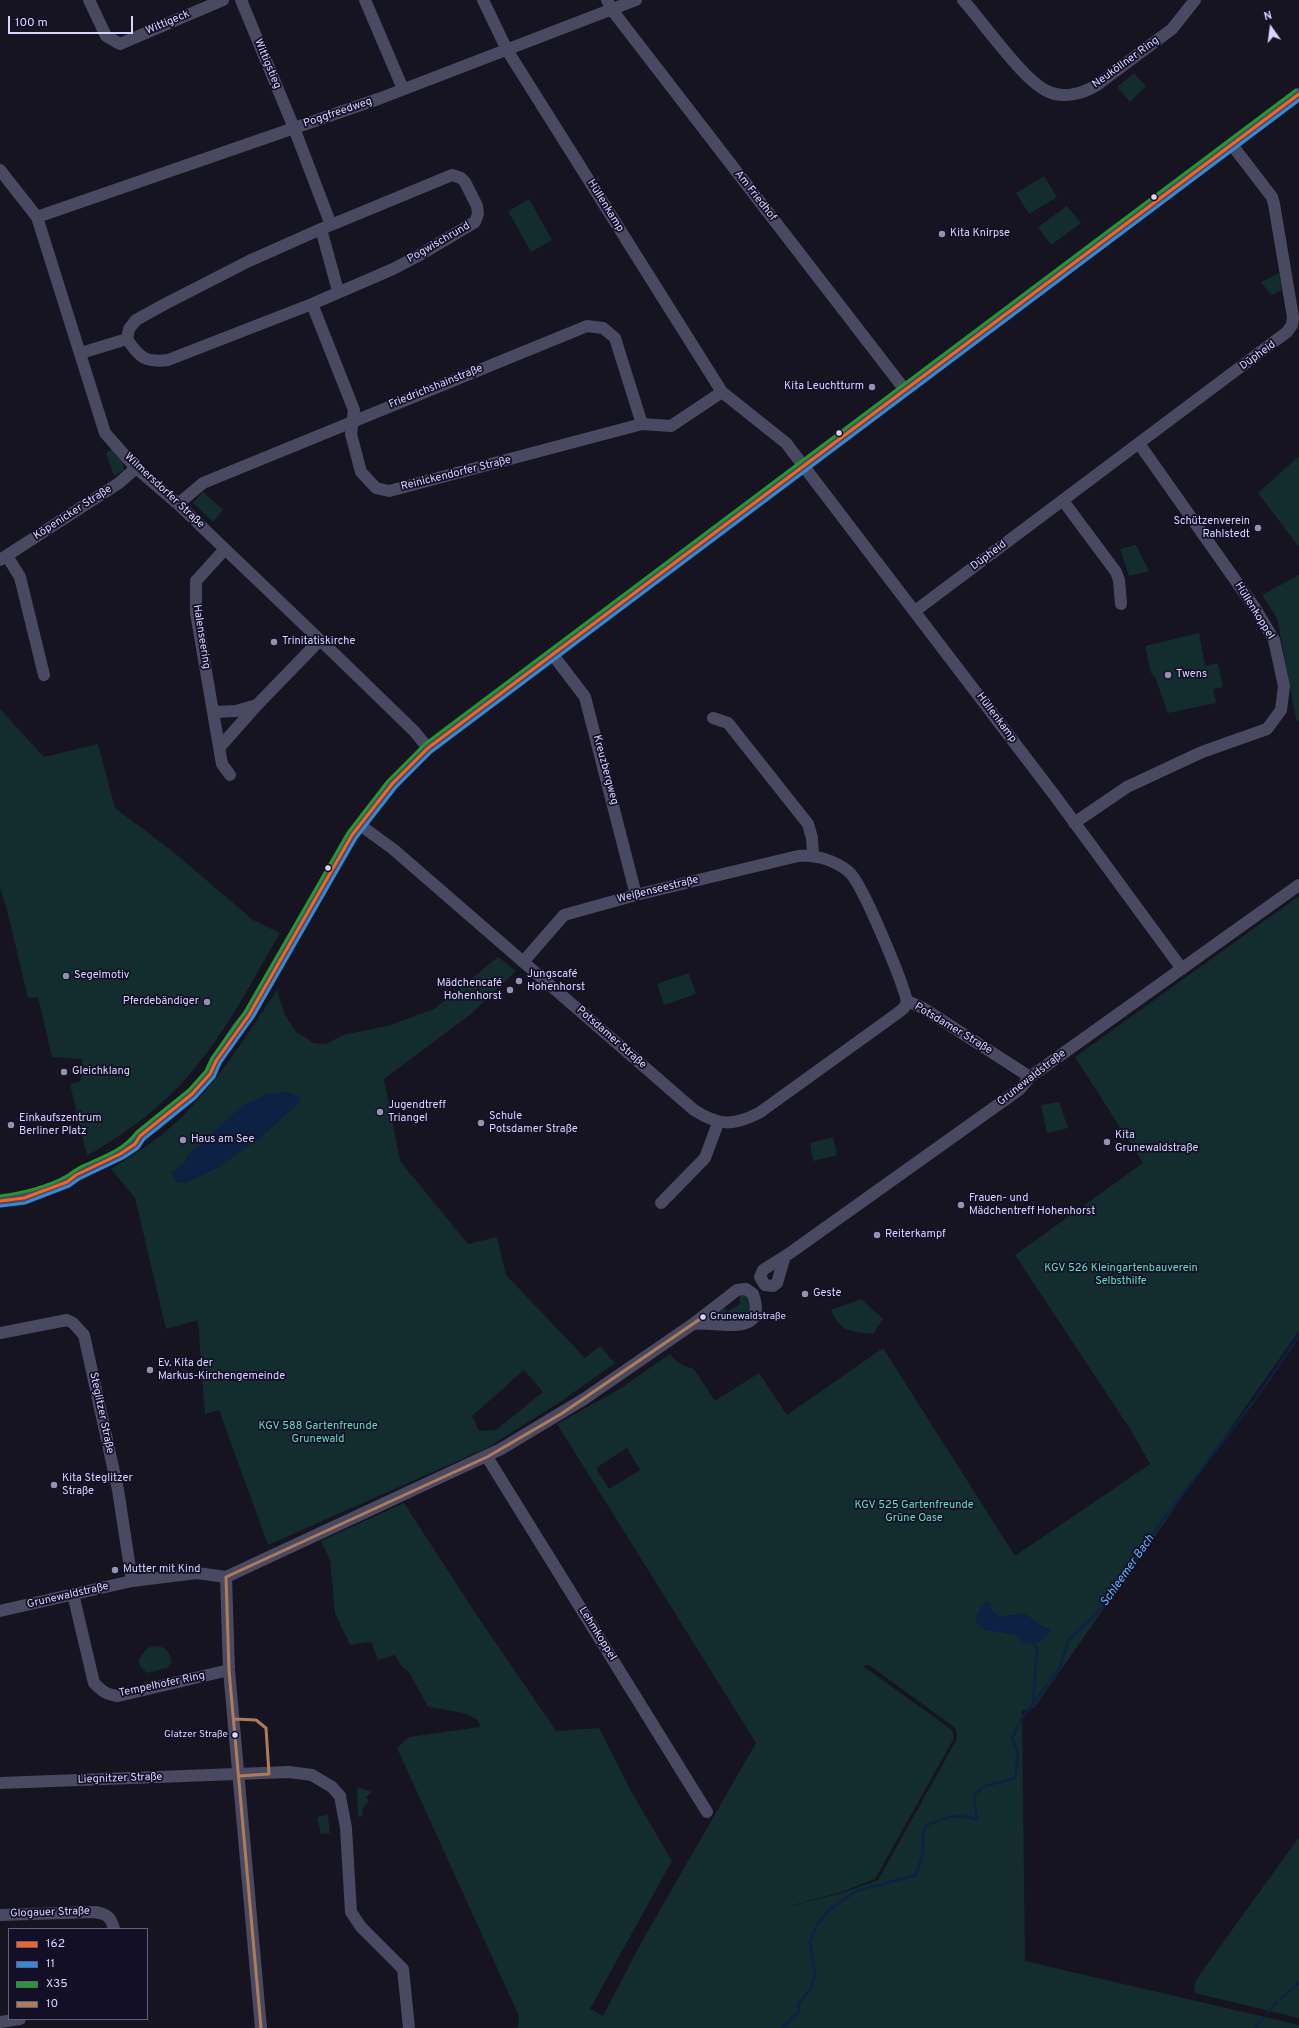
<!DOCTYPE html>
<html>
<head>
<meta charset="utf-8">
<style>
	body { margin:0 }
	#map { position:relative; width:1299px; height:2028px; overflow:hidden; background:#161421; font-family:Overpass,sans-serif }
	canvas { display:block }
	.legend { position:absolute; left:8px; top:1928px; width:140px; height:92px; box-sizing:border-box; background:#130f26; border:1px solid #625e7d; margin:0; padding:5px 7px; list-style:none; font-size:12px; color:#d9d4ff }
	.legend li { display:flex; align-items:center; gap:8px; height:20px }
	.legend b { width:20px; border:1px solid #625e7d }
	.north { position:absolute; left:1251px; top:8px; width:40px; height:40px; -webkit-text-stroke:3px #130f26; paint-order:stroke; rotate:346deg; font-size:11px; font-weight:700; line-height:16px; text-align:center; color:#d9d4ff }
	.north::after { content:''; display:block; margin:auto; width:14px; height:18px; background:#d9d4ff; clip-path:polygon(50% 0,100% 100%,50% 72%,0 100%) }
	.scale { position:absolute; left:8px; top:16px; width:125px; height:18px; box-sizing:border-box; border:2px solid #d9d4ff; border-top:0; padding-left:5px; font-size:12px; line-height:14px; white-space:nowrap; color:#d9d4ff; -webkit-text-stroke:3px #130f26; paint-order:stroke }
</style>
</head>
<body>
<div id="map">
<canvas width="1299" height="2028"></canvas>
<ul class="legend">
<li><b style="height:5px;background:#f26522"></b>162</li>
<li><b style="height:5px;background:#338bd7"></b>11</li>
<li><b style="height:5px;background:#1f9b30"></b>X35</li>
<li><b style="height:5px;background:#b07c57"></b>10</li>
</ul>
<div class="north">N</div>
<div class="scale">100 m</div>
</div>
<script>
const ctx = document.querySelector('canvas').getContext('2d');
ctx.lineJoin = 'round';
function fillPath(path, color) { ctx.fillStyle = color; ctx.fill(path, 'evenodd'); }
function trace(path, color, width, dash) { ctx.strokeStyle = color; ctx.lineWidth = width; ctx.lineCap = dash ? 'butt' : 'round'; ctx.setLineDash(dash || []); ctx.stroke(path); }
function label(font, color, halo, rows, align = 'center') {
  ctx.font = font + ' Overpass,sans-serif'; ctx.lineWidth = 3.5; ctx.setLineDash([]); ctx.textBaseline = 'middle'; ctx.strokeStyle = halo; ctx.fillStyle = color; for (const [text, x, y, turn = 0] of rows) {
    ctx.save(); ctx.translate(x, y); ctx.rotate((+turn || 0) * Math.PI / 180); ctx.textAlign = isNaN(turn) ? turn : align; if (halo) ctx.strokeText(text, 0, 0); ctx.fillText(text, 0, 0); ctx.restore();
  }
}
const green = new Path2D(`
	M 1134,73 L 1146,86 L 1130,102 L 1117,87 Z
	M 1044,176 L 1057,197 L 1029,214 L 1016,193 Z
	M 529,199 L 552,240 L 531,252 L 508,211 Z
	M 1067,206 L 1081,223 L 1051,245 L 1038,227 Z
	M 1279,273 L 1282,290 L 1271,295 L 1261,282 Z
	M 112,449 L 123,461 L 124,470 L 114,476 L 106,453 Z
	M 1299,456 L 1299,547 L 1258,493 Z
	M 203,492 L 223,510 L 213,522 L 193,503 Z
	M 1136,545 L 1149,571 L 1129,576 L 1120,549 Z
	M 1299,575 L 1299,722 L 1296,719 L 1277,618 L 1262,595 Z
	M 1199,633 L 1205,666 L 1218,663 L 1223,687 L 1213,689 L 1216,703 L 1168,713 L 1155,677 L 1151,673 L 1145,646 Z
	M 0,709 L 44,757 L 98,744 L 115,808 L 171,850 L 253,920 L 280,933 C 249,986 220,1045 176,1089 C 150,1116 119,1137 87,1156 L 70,1084 L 81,1081 L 82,1059 L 52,1057 L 38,997 L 28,998 L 7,910 L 0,888 Z
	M 1299,896 L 1299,1331 L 1034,1708 L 1022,1711 L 1025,1961 L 1299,2025 L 1299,2028 L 518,2028 L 519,2016 L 397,1748 L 409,1737 L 480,1727 L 478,1720 L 464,1713 L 428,1707 L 409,1672 L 402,1667 L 395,1655 L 378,1660 L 371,1642 L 350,1645 L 335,1613 L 330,1560 L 321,1541 L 404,1503 L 476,1614 L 556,1731 L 599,1728 L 631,1791 L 672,1861 L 590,2009 L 603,2016 L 641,1943 L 756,1743 L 557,1424 L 618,1390 L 670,1354 C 677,1363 683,1366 694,1369 L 715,1401 L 759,1373 L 787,1415 L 883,1348 L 1015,1556 L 1150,1464 L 1132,1432 L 1015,1255 L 1143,1163 L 1075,1057 ZM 627,1448 L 640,1470 L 609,1489 L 596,1468 ZM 989,1601 L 992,1611 L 999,1617 L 1025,1614 L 1038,1624 L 1050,1630 L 1023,1643 L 1015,1634 L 1004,1633 L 981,1606 ZM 869,1665 L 954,1727 L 956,1730 L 957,1739 L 878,1880 L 842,1893 L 774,1910 L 842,1892 L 875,1879 L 954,1738 L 952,1730 L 863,1666 Z
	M 498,957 L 516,971 L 471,1014 L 384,1079 L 400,1161 L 468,1244 L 497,1237 L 506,1275 L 585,1358 L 600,1346 L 615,1363 L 563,1400 L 487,1448 L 268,1545 L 219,1410 L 205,1414 L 198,1320 L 166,1329 L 135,1198 L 111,1169 C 129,1158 147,1146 164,1133 C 211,1094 243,1040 277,990 L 285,1015 L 296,1032 L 314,1043 L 326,1044 L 343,1035 L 391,1025 L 434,1009 ZM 300,1101 L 262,1136 L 218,1167 L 184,1183 L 171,1173 L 185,1163 L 188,1155 L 211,1135 ZM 524,1370 L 543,1392 L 496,1430 L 479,1431 L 472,1416 Z
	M 689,973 L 696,994 L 664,1005 L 657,984 Z
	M 1059,1102 L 1068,1128 L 1047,1133 L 1041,1105 Z
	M 833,1137 L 837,1155 L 813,1161 L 810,1143 Z
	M 739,1295 L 749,1297 L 751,1307 L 747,1317 L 727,1322 L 730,1317 L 717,1314 L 711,1321 L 707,1320 L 725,1305 L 726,1312 L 740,1304 Z
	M 861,1299 L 883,1319 L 873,1334 C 850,1331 841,1333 831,1310 Z
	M 156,1646 C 166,1647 169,1651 172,1662 L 167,1668 L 147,1673 L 140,1666 L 139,1659 L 147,1648 Z
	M 357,1787 L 372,1792 L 366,1797 L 369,1801 L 362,1809 L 363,1816 L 358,1817 Z
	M 328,1815 L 330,1833 L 321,1834 L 317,1817 Z
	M 1299,1837 L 1299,2018 L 1195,1993 L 1194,1987 L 1196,1980 Z`);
const water = new Path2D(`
	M 286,1092 L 300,1097 L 300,1101 L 262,1136 L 218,1167 L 184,1183 L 177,1182 L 171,1173 L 185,1163 L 188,1155 L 242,1106 L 268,1094 Z
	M 989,1601 L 992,1611 L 999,1617 L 1025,1614 L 1038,1624 L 1050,1630 C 1042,1641 1038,1645 1023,1643 L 1015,1634 L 984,1630 L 975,1620 L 981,1606 Z`);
const stream = new Path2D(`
	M 1033,1704 L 1037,1648 L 1035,1645
	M 1280,1999 L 1299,1983
	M 1267,2013 L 1277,2002
	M 781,2028 L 799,2012 L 798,2005 L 810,1989 L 815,1976 L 810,1941 L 818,1923 L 830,1909 L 856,1891 L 916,1875 L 923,1854 L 923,1836 L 926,1826 C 945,1817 956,1813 977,1819 L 974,1796 L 982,1787 L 1015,1778 L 1018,1754 L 1012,1738 L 1023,1717 L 1059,1669 L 1069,1639 L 1106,1605 L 1159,1525 L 1257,1397 L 1299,1336
	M 1255,2028 L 1265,2016`);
const minor = new Path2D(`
	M 89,0 L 106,36 L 120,44 L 223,0
	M 241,0 L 294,128 L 331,225 L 452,175 L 461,178 L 465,182 L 477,206 L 478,214 L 475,222 L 418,256 L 393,269 L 312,304 L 168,360 C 145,363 139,357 127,339 L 129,329 L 136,320 L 165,304 L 249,261 L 321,229
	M 365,0 L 403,89
	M 483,0 L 507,50 L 722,392 L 786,443 L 1055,796 L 1182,969
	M 607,0 L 612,10 L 905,390
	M 963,0 C 983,22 1022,79 1047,91 C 1063,99 1082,94 1097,85 L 1172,29 L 1195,0
	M 0,170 L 37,217 L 105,433 L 136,468 L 178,504 L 344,663 L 414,731 L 428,748
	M 37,217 L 381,98 L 636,0
	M 328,226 L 321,229 L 338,291
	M 312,304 L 354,410 L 351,434 L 361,472 L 376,488 L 389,491 L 642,424 L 671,426 L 722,392
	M 81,353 L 127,339
	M 1064,502 L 1116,572 L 1119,580 L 1121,604
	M 178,504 L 203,483 L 587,326 L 603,328 L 615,338 L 642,424
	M 225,549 L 196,581 L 196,613 L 213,712 L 236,711 L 257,705 L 320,640
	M 7,556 L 20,577 L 44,675
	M 0,560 L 119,483 L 136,468
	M 915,611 L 1287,332 L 1292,325 L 1293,317 L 1274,204 L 1272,197 L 1232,145
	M 553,655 L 585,697 L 636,895
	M 213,712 L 222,764 L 230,775
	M 713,718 L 728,723 L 808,824 L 812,838 L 813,855
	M 219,748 L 257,705
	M 1074,823 L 1127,787 L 1202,752 L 1267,729 L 1281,710 L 1284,686 L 1274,640 L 1255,608 L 1140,445
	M 360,825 L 393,849 L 694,1110 C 719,1126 733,1126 759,1113 L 895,1015 L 904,1008 L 907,1001 L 923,1008 L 1030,1077
	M 523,962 L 564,915 L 636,895 L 798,856 C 816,855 835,860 849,872 C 863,884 902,981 907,1001
	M 0,1201 L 24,1198 L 67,1182 L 76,1175 L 120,1154 L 135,1144 L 140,1136 L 192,1094 L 210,1074 L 216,1061 L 238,1028 L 249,1015 L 352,835 L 392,784 L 428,748 L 1299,94
	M 661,1203 L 705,1158 L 718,1123
	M 785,1256 L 777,1283 L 773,1286 L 765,1285 L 760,1277 L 763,1270 L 790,1253 L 1020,1089 L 1030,1077 L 1299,885
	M 0,1333 L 67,1320 L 73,1323 L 84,1335 L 118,1490 L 132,1581
	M 487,1457 L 707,1812
	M 226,1577 L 229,1670 L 261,2028
	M 73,1594 L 94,1683 C 102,1691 107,1695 118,1696 L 229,1670
	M 0,1611 L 132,1581 L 197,1573 L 226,1577 L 501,1449 L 584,1399 L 693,1324 L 737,1290 L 746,1289 L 753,1294 C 769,1340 715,1320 693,1324
	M 0,1783 L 289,1772 L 312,1775 L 332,1787 L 340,1796 L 346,1828 L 351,1912 L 361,1927 L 403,1969 L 409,2028
	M 0,1915 L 95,1912 C 107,1914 111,1917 114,1929
	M 0,2022 L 20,2019`);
const bus1 = new Path2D(`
	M 0,1201 L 24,1198 L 67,1182 L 76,1175 L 120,1154 L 135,1144 L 140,1136 L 192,1094 L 210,1074 L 216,1061 L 249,1015 L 352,835 L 392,784 L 428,748 L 1299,94`);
const bus2 = new Path2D(`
	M 1,1206 L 25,1203 L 69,1186 L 79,1179 L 123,1158 L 138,1148 L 144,1139 L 195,1098 L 214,1077 L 220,1063 L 253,1017 L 356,838 L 396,787 L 431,752 L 1299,100`);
const bus3 = new Path2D(`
	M 0,1196 C 21,1193 46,1188 65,1177 C 71,1174 76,1169 83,1166 C 103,1157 124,1150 137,1132 L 189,1090 L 206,1071 L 212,1058 L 245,1012 L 348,833 L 388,781 L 425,744 L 1296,90`);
const bus4 = new Path2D(`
	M 226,1577 L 487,1457 L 561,1414 L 703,1317
	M 226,1577 L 229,1670 L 261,2028
	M 234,1719 L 256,1720 L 266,1728 L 269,1774 L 239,1776`);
const markers = [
	[1154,197,3.5,"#d9d4ff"],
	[942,234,4,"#9591b1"],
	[872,387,4,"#9591b1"],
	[839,433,3.5,"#d9d4ff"],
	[1258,528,4,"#9591b1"],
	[274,642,4,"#9591b1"],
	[1168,675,4,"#9591b1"],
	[328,868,3.5,"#d9d4ff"],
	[66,976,4,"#9591b1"],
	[519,981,4,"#9591b1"],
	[510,990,4,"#9591b1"],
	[207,1002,4,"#9591b1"],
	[64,1072,4,"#9591b1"],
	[380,1112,4,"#9591b1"],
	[481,1123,4,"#9591b1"],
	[11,1125,4,"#9591b1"],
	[183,1140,4,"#9591b1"],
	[1107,1142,4,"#9591b1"],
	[961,1205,4,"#9591b1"],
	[877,1235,4,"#9591b1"],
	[805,1294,4,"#9591b1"],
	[703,1317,3.5,"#d9d4ff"],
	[150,1370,4,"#9591b1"],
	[54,1485,4,"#9591b1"],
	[115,1570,4,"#9591b1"],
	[235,1735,3.5,"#d9d4ff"]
];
const busNames = [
	["Grunewaldstraße",710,1317],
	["Glatzer Straße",228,1735,"right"]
];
const streetNames = [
	["Wittigeck",168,23,-23],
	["Neuköllner Ring",1126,63,-36],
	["Wittigstieg",267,64,67],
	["Poggfreedweg",338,113,-19],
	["Am Friedhof",755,196,52],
	["Hüllenkamp",605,206,58],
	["Pogwischrund",439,243,-30],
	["Düpheid",1258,356,-36],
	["Friedrichshainstraße",436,387,-22],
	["Reinickendorfer Straße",456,474,-14],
	["Wilmersdorfer Straße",164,491,43],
	["Köpenicker Straße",73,513,-33],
	["Düpheid",989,556,-37],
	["Hüllenkoppel",1254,611,58],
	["Halenseering",201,637,81],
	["Hüllenkamp",996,718,53],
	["Kreuzbergweg",605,770,75],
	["Weißenseestraße",658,890,-14],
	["Potsdamer Straße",953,1029,31],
	["Potsdamer Straße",611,1038,41],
	["Grunewaldstraße",1032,1078,-38],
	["Steglitzer Straße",101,1413,78],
	["Grunewaldstraße",68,1596,-13],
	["Lehmkoppel",597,1634,58],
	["Tempelhofer Ring",162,1685,-12],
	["Liegnitzer Straße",120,1779,-2],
	["Glogauer Straße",50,1913,-2]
];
const poiNames = [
	["Kita Knirpse",950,234],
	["Kita Leuchtturm",864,387,"right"],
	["Schützenverein",1250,522,"right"],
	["Rahlstedt",1250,535,"right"],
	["Trinitatiskirche",282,642],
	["Twens",1176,675],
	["Jungscafé",527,975],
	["Hohenhorst",527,988],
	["Segelmotiv",74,976],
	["Mädchencafé",502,984,"right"],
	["Hohenhorst",502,997,"right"],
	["Pferdebändiger",199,1002,"right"],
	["Gleichklang",72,1072],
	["Jugendtreff",388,1106],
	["Triangel",388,1119],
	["Schule",489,1117],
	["Potsdamer Straße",489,1130],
	["Einkaufszentrum",19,1119],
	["Berliner Platz",19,1132],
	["Kita",1115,1136],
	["Grunewaldstraße",1115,1149],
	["Haus am See",191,1140],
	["Frauen- und",969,1199],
	["Mädchentreff Hohenhorst",969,1212],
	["Reiterkampf",885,1235],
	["Geste",813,1294],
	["Ev. Kita der",158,1364],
	["Markus-Kirchengemeinde",158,1377],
	["Kita Steglitzer",62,1479],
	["Straße",62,1492],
	["Mutter mit Kind",123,1570]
];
const parkNames = [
	["KGV 526 Kleingartenbauverein",1121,1269],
	["Selbsthilfe",1121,1282],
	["KGV 588 Gartenfreunde",318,1427],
	["Grunewald",318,1440],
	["KGV 525 Gartenfreunde",914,1506],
	["Grüne Oase",914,1519]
];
const waterNames = [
	["Schleemer Bach",1128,1571,-55]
];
fillPath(green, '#132c2d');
fillPath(water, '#0d2144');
trace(stream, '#0d2144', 2.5);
trace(minor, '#4a4962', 12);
trace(bus1, '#f26522', 3);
trace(bus2, '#338bd7', 3);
trace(bus3, '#1f9b30', 3);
trace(bus4, '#b07c57', 3);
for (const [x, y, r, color] of markers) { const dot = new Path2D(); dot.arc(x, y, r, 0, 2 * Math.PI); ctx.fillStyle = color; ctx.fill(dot); trace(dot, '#130f26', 1.5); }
label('10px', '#d9d4ff', '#130f26', busNames, 'left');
label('11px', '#d9d4ff', '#130f26', streetNames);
label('11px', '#d9d4ff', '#130f26', poiNames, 'left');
label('11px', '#5fe0c0', '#130f26', parkNames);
label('italic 12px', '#62b6ff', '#130f26', waterNames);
</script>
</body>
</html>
